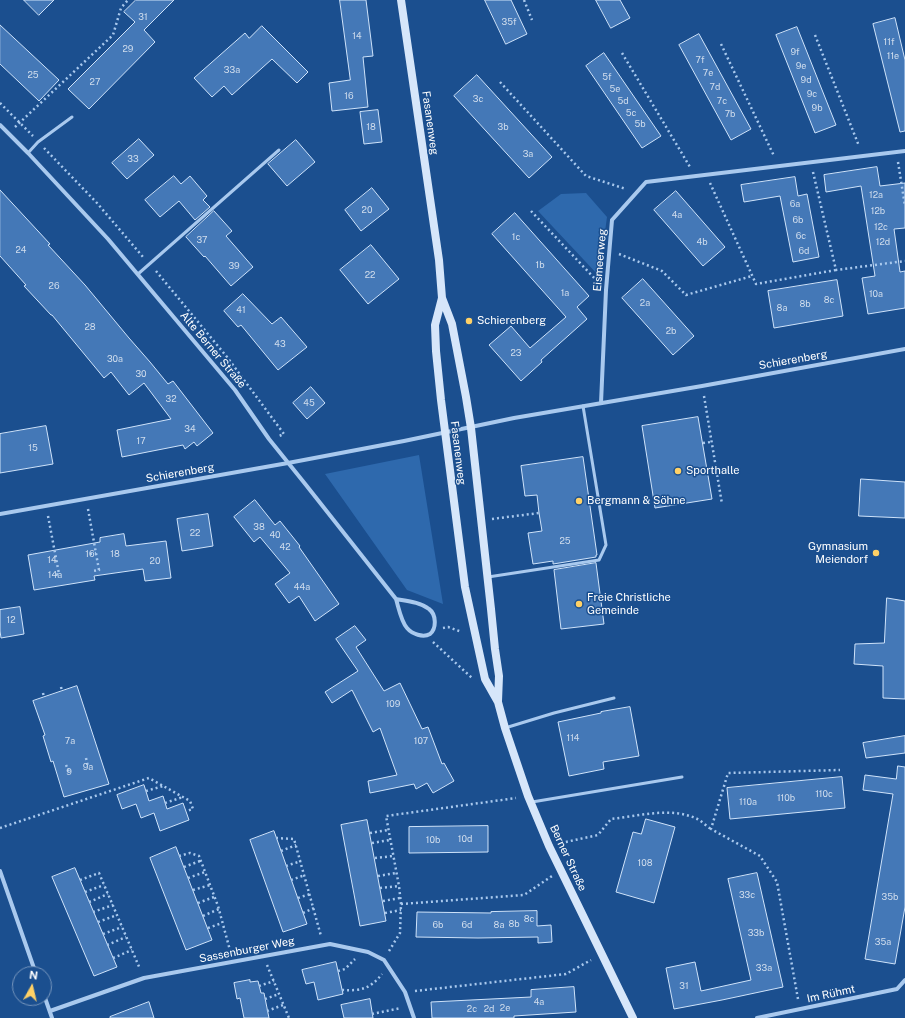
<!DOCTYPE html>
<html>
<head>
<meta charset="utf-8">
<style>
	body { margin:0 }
	#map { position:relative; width:905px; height:1018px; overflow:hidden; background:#1b4f8f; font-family:"Public Sans",sans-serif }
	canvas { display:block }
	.north { position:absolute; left:12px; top:966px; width:40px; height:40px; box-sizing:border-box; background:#1b4f8f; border:1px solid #7695bc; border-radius:50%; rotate:8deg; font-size:11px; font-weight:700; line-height:16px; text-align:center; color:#fff }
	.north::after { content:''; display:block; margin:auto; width:14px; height:18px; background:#ffd166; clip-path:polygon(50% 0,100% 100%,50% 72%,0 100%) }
</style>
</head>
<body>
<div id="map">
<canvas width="905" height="1018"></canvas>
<div class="north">N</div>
</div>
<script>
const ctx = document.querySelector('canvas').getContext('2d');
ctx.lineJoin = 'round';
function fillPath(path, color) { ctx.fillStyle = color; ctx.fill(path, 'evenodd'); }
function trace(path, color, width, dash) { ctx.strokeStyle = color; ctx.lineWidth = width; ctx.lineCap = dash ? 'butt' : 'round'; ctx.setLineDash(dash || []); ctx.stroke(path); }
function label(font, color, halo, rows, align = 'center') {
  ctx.font = font + ' "Public Sans",sans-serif'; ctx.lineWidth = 3; ctx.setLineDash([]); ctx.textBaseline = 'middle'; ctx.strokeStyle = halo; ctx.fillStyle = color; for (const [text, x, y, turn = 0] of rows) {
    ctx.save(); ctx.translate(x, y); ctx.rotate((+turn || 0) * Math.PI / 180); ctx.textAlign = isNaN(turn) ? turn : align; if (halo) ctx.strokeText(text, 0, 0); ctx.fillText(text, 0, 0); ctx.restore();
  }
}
const green = new Path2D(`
	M 586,193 L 607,217 L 599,276 L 538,211 L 561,194 Z
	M 419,455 L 443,604 L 407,590 L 325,474 Z`);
const building = new Path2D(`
	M 24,0 L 54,0 L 39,15 Z
	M 136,0 L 174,0 L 144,30 L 155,42 L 89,109 L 68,89 L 135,22 L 124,12 Z
	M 340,0 L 366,0 L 373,56 L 363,57 L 368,107 L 332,111 L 329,83 L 350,80 Z
	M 485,0 L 511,0 L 527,34 L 506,44 Z
	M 596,0 L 620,0 L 630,18 L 611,28 Z
	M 895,18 L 905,60 L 905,131 L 900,132 L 873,24 Z
	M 0,25 L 59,80 L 39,101 L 0,64 Z
	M 262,26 L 308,72 L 297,83 L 272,59 L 232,95 L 224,86 L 212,97 L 194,78 L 245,33 L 249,38 Z
	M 797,27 L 836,125 L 815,133 L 776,35 Z
	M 699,34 L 751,129 L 731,140 L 679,45 Z
	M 604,53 L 661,136 L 642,148 L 586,66 Z
	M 477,75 L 552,157 L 529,178 L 454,96 Z
	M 378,110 L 382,142 L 364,144 L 360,112 Z
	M 139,139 L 154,155 L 127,179 L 112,163 Z
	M 296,140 L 315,162 L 287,186 L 268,164 Z
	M 877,167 L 880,186 L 905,183 L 905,228 L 894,229 L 900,272 L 905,271 L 905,308 L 868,314 L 862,278 L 875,276 L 861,186 L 826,192 L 824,175 Z
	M 174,176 L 181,184 L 190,176 L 207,196 L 203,200 L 210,207 L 195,220 L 179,201 L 160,217 L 145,200 Z
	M 795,177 L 798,196 L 807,194 L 819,257 L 793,262 L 780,196 L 744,202 L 741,185 Z
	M 372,188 L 389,209 L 361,231 L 345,210 Z
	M 0,190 L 50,244 L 48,245 L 85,285 L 129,338 L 150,362 L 168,384 L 173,381 L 213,433 L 197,446 L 194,442 L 185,449 L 183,445 L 122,457 L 117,430 L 171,419 L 144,383 L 129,395 L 111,372 L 104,378 L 52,315 L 51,315 L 24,286 L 26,285 L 0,256 Z
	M 676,191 L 725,247 L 703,266 L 654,210 Z
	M 214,211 L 232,231 L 226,236 L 253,267 L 231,286 L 205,256 L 204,257 L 186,237 Z
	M 515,213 L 589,296 L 577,307 L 587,319 L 541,360 L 542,362 L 521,381 L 489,345 L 511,326 L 530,348 L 566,317 L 492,234 Z
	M 371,245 L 399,279 L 368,304 L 340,270 Z
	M 643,279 L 694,336 L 673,355 L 622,298 Z
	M 837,280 L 843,316 L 774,328 L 768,291 Z
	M 243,294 L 272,324 L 281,317 L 307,347 L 278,370 L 241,325 L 238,327 L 224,311 Z
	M 311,387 L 325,403 L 307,419 L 293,403 Z
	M 698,417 L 712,499 L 655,508 L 642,426 Z
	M 46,426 L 53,464 L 0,473 L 0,434 Z
	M 583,457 L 597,555 L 596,555 L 596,557 L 553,564 L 553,561 L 533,564 L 528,533 L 542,531 L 539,513 L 537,495 L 525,496 L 521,466 Z
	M 861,479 L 905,482 L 905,518 L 859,516 Z
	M 255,500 L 275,525 L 280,521 L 300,546 L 299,547 L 339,604 L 315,621 L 299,596 L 289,603 L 275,584 L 290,573 L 260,537 L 254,542 L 234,517 Z
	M 208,514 L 213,546 L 182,551 L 177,519 Z
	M 124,534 L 126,546 L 166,541 L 171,578 L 145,581 L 143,569 L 94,576 L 95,580 L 34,590 L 28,555 L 100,542 L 100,538 Z
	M 596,563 L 604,624 L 561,629 L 554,570 Z
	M 887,598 L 905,601 L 905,699 L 883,698 L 883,666 L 854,664 L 855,644 L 884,643 Z
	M 20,607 L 24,634 L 1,638 L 0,631 L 0,610 Z
	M 355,626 L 366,640 L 356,647 L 384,691 L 400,683 L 422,729 L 428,727 L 442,764 L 444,763 L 454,781 L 433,793 L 427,783 L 416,789 L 414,784 L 370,793 L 368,781 L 397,775 L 380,728 L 373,732 L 352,690 L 332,703 L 325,692 L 358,671 L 336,639 Z
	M 77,686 L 109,784 L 64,797 L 53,761 L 51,762 L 43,736 L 45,735 L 33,701 Z
	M 630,707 L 639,756 L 603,762 L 604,769 L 569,776 L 558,722 L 601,713 L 601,712 Z
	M 905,736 L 905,753 L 866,758 L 863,743 Z
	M 898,766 L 905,767 L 905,907 L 895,964 L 865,959 L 893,794 L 863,790 L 865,775 L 896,779 Z
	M 842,777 L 845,808 L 730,819 L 727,788 Z
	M 144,785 L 149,801 L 163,796 L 167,809 L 183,803 L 189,820 L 160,831 L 154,813 L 141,818 L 136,804 L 122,809 L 117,795 Z
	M 646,819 L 675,827 L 654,903 L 616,892 L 633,832 L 641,834 Z
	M 367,820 L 386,921 L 360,926 L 341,825 Z
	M 488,826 L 488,852 L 409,853 L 409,827 Z
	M 274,831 L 307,924 L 283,932 L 250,840 Z
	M 176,847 L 212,940 L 186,950 L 150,858 Z
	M 75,868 L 117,967 L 94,976 L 52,877 Z
	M 757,873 L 783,987 L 722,1000 L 674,1009 L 666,968 L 695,962 L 701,991 L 751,980 L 728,879 Z
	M 537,911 L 537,926 L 551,925 L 552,942 L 538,943 L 538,937 L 478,938 L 416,937 L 417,912 L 491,913 L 491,912 Z
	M 336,962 L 343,994 L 318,1000 L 314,982 L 306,984 L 302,970 Z
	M 250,980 L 250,982 L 258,981 L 261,993 L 264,993 L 269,1018 L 244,1018 L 240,998 L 237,999 L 234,983 Z
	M 574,987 L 576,1012 L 514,1016 L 514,1018 L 432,1018 L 431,1002 L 531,997 L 531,990 Z
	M 370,999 L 373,1018 L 344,1018 L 341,1005 Z
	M 149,1002 L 154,1018 L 110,1018 L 110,1017 Z`);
const path = new Path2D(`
	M 524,0 L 532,20
	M 815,35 L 859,146
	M 721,44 L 774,156
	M 622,53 L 690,167
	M 500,82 L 586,176 L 626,189
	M 0,103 L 33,136
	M 15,127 L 113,35 L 121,8 L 128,0
	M 44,148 L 97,203 L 143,257
	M 898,162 L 905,206
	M 813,172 L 836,270 L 905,261
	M 710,183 L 756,284 L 836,270
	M 531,211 L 597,281
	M 619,254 L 662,271 L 686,295 L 752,276
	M 156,271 L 227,357 L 284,434 L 279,436
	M 704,396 L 722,504
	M 703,443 L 711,442
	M 88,509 L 99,570 L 93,571
	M 48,516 L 59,574 L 55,575
	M 492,519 L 539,513
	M 90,554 L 96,553
	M 443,628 L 448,627 L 462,632
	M 433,642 L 472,678
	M 61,687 L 62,691
	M 43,693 L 44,697
	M 86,758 L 88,767
	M 66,765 L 69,772
	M 146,791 L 163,786
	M 165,803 L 183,797
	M 0,828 L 149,778 L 190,801 L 193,809 L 186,811
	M 370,833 L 388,830
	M 276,838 L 294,839 L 321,936
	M 372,843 L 390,840
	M 561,843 L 598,835 L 611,819 C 638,816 670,807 695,818 C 701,820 706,826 711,829
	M 281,851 L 296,845
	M 179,856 L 190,853 L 199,856 L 218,906 L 231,954
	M 375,858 L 393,856
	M 286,866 L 301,861
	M 184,867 L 200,861
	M 378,876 L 396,873
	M 188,878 L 205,872
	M 80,880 L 99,873 L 140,969
	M 291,880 L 305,875
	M 380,888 L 399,886
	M 193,890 L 210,885
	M 85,892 L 104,885
	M 298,898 L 310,894
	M 383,901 L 400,898
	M 89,902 L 108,894
	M 198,903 L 214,897
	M 401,904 L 524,895 L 552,876
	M 93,912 L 113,905
	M 303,913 L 314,908
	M 385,913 L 401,910
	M 203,916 L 219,909
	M 98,922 L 117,915
	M 208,928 L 222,923
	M 103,934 L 122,927
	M 107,945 L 126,937
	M 389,951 L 400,933 L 401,904 L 399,886 L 386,816 L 516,798
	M 113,958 L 132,950
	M 267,965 L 289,1018
	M 338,971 L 345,969 L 355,959
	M 259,986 L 274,981
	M 342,990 C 361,991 370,989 382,974
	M 415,991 L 566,974 L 591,960
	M 265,999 L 279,994
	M 798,999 L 777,882 L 760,856 L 711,829 L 728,773 L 840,770
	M 267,1011 L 283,1005
	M 372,1014 L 401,1008`);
const service = new Path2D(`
	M 28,153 L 38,142 L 72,117
	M 138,274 L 279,150
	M 488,577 L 599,560 L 606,545 L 583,406
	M 505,728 L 554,713 L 614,698
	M 532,802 L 682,777`);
const minor = new Path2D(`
	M 0,125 L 28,153 L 108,239 L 235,390 L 269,439 L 306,485 L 396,599 C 399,609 401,621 407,628 C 412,634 423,638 430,634 C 437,628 436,614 429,609 C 420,602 407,601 396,599
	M 601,403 L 606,290 L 612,220 L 646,182 L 905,151
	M 0,514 L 288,463 L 404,441 L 514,418 L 702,386 L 905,349
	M 0,871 L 36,974
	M 44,995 L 52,1018
	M 50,1011 L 144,978 L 330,944 L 368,952 L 384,960 L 405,992 L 414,1018
	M 757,1018 L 897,989 L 905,980`);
const secondary = new Path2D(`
	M 401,0 L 439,260 L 442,298 L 452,324 L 466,397 L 471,428 L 491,609 L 495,649 L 499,676 L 498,701
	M 442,298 L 435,325 L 436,351 L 441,400 L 465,587 L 485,679 L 498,702 L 505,728 L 528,796 L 549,846 L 633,1018`);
const markers = [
	[469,321,4,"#ffd166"],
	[678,471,4,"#ffd166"],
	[579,501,4,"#ffd166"],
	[876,553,4,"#ffd166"],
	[579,604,4,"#ffd166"]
];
const numberNames = [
	["31",143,17],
	["35f",509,22],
	["14",357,36],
	["11f",889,42],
	["29",128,49],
	["9f",795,52],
	["11e",893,56],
	["7f",700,60],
	["9e",801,66],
	["33a",232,70],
	["7e",708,73],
	["25",33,75],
	["5f",607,77],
	["9d",806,80],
	["27",95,82],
	["7d",715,87],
	["5e",615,89],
	["9c",812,94],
	["16",349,96],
	["3c",478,99],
	["5d",623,101],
	["7c",722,101],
	["9b",817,108],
	["5c",631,113],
	["7b",730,114],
	["5b",640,124],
	["18",371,127],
	["3b",503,127],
	["3a",528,154],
	["33",133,159],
	["12a",876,195],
	["6a",795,204],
	["20",367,210],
	["12b",878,211],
	["4a",677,215],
	["6b",798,220],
	["12c",881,227],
	["6c",801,236],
	["1c",516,237],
	["37",202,240],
	["4b",702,242],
	["12d",883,242],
	["24",21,250],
	["6d",804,251],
	["1b",540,265],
	["39",234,266],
	["22",370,275],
	["26",54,286],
	["1a",565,293],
	["10a",876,294],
	["8c",829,300],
	["2a",645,303],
	["8b",805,304],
	["8a",782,308],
	["41",241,310],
	["28",90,327],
	["2b",671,331],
	["43",280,344],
	["23",516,353],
	["30a",115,359],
	["30",141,374],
	["32",171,399],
	["45",309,403],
	["34",190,429],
	["17",141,441],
	["15",33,448],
	["38",259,527],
	["22",195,533],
	["40",275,535],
	["25",565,541],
	["42",285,547],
	["16",90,554],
	["18",115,554],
	["14",52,560],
	["20",155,561],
	["14a",55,575],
	["44a",302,587],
	["12",11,620],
	["109",393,704],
	["114",573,738],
	["7a",70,741],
	["107",421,741],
	["9a",88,767],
	["9",69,772],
	["110c",824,794],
	["110b",786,798],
	["110a",748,802],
	["10d",465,839],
	["10b",433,840],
	["108",645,863],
	["33c",747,895],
	["35b",890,897],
	["8c",529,919],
	["8b",514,924],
	["6b",438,925],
	["6d",467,925],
	["8a",499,925],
	["33b",756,933],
	["35a",883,942],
	["33a",764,968],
	["31",684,986],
	["4a",539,1002],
	["2e",505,1008],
	["2c",472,1009],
	["2d",489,1009]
];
const streetNames = [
	["Fasanenweg",430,123,82],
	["Eismeerweg",600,260,-85],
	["Alte Berner Straße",213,350,50],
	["Schierenberg",793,360,-10],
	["Fasanenweg",458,453,83],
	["Schierenberg",180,473,-10],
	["Berner Straße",568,858,65],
	["Sassenburger Weg",247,950,-11],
	["Im Rühmt",831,994,-12]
];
const poiNames = [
	["Schierenberg",477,321],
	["Sporthalle",686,471],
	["Bergmann & Söhne",587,501],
	["Gymnasium",868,547,"right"],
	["Meiendorf",868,560,"right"],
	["Freie Christliche",587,598],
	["Gemeinde",587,611]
];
fillPath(green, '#2e69ad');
fillPath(building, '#4478b7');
trace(building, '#cfe3fa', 1);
trace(path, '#a9c9ee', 2.5, [2, 3]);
trace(service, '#a9c9ee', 3);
trace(minor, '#a9c9ee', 4);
trace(secondary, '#d6e6fa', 8);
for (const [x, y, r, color] of markers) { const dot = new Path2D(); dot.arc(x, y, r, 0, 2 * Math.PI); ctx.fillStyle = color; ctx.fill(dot); trace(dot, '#1b4f8f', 1.5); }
label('9px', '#d0dded', null, numberNames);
label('11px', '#fff', '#1b4f8f', streetNames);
label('11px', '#fff', '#1b4f8f', poiNames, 'left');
</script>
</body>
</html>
